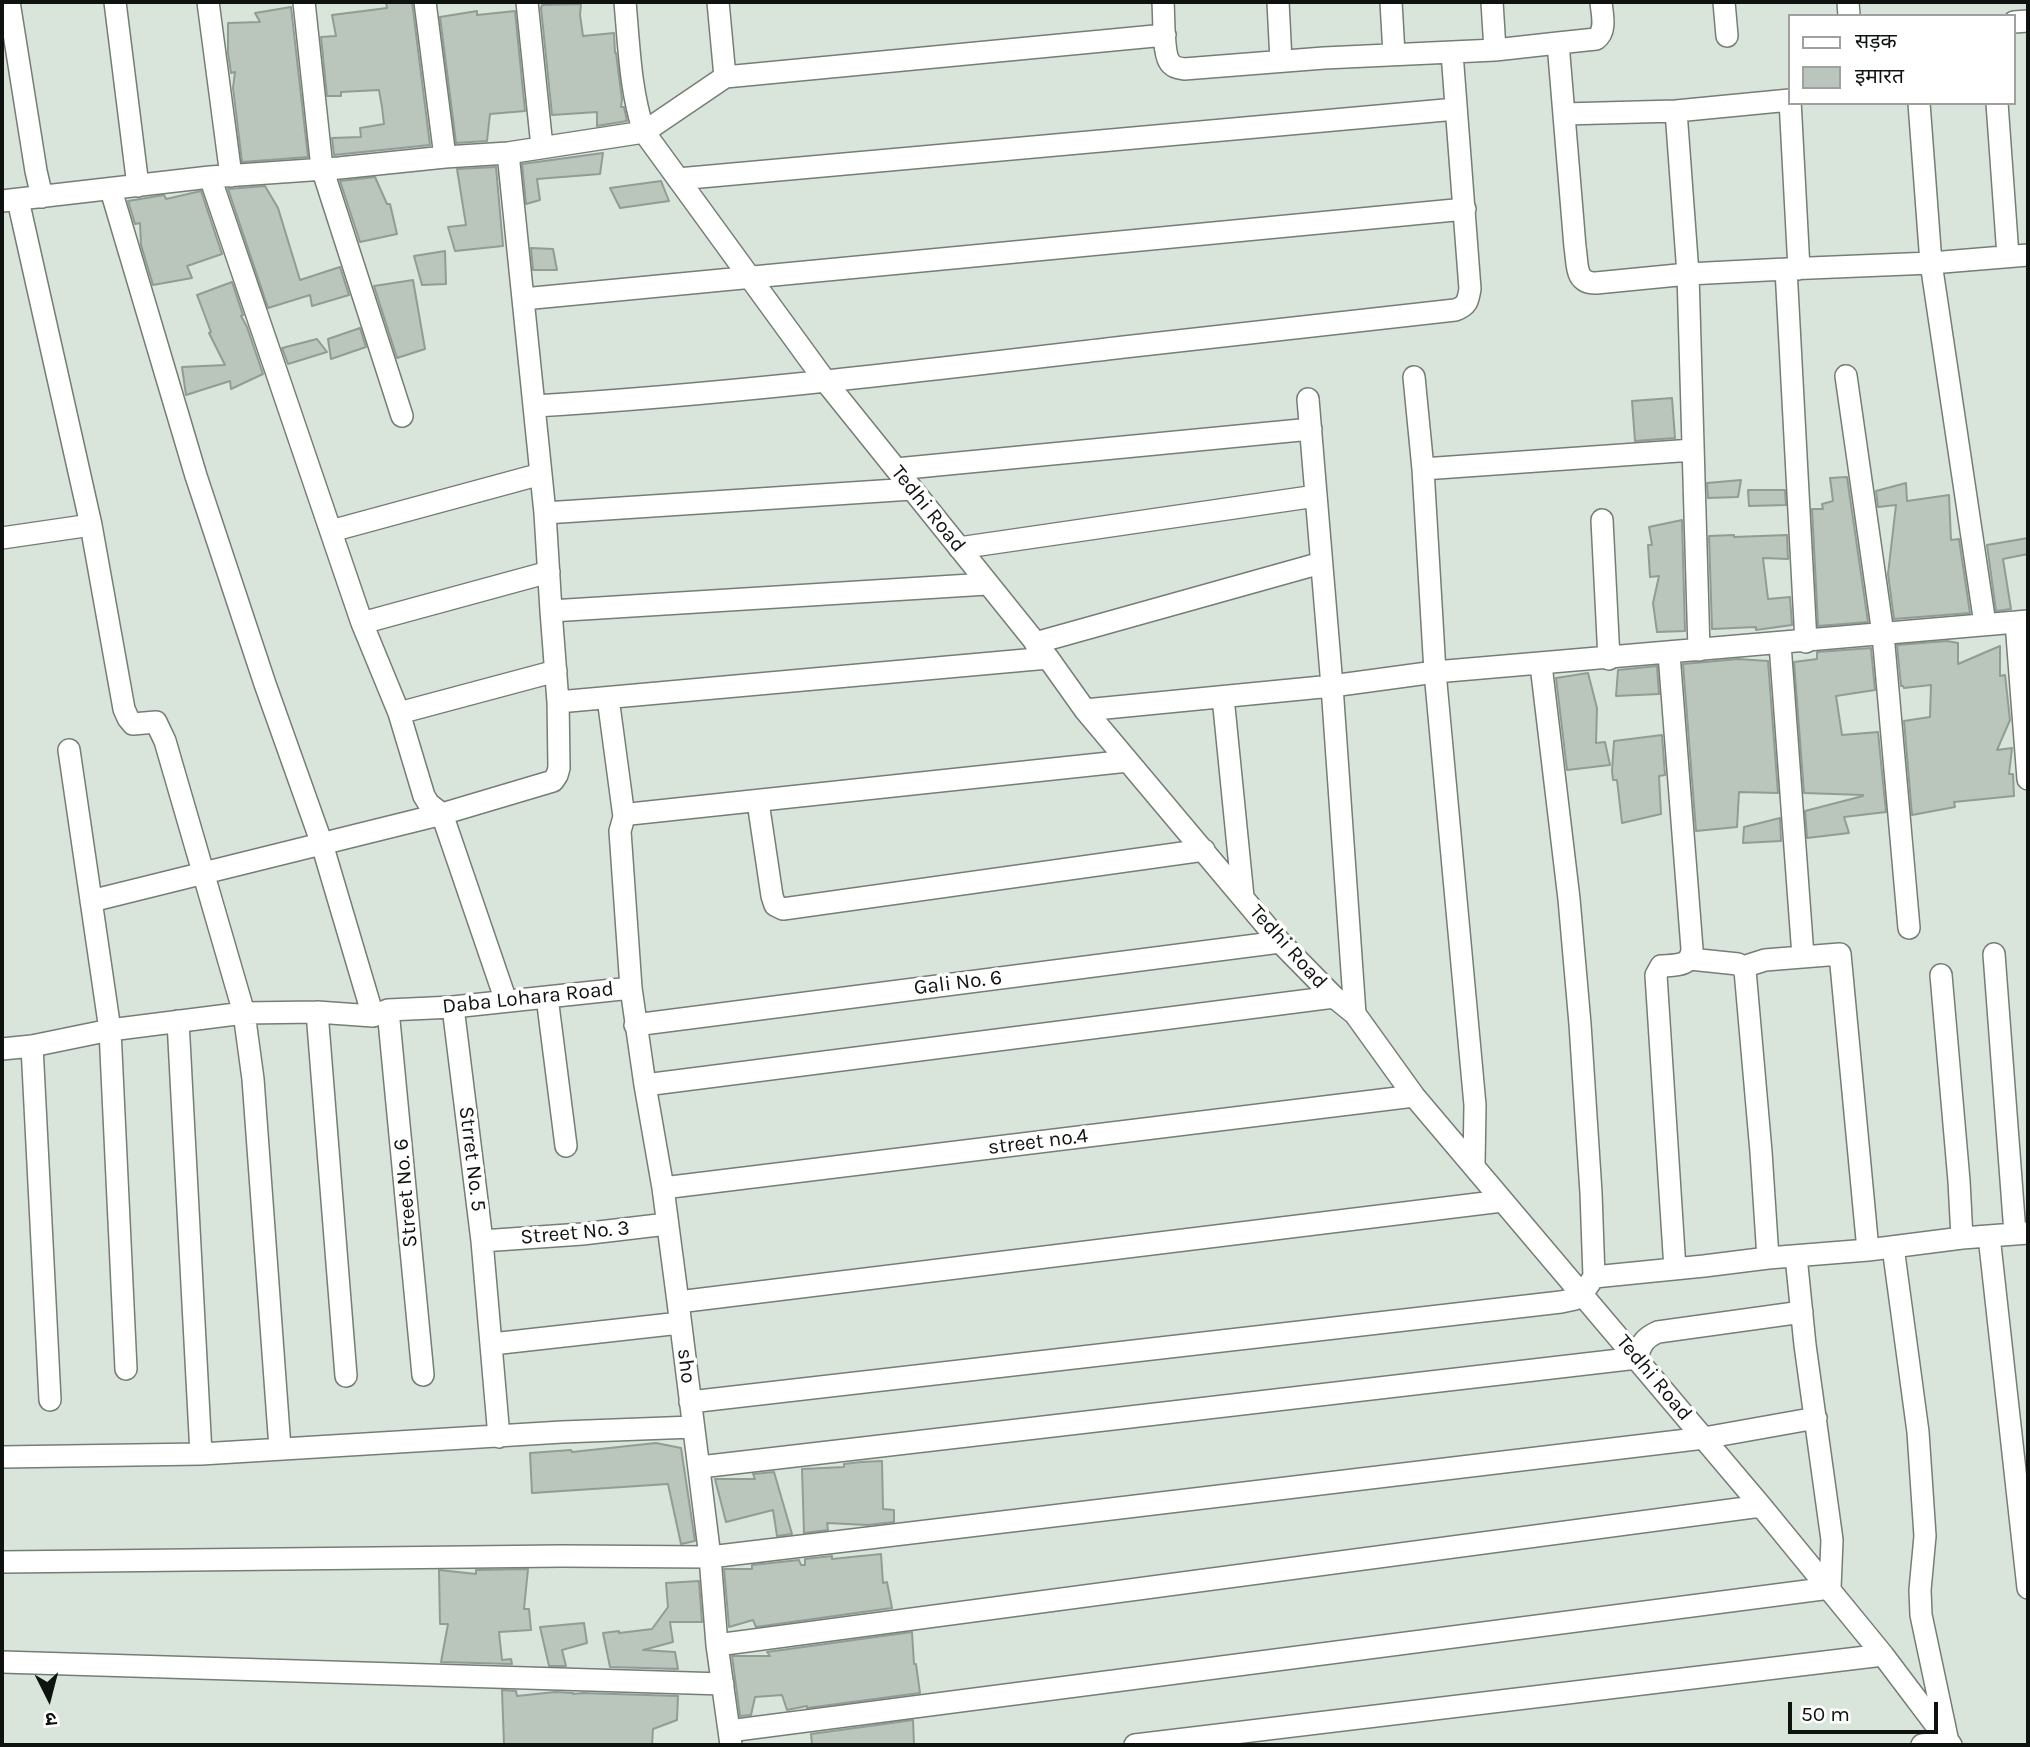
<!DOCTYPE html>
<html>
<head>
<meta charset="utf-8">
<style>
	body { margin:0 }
	#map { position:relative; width:2030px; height:1747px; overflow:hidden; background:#d9e4da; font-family:Karla,"Noto Sans Devanagari",sans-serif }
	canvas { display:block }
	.frame { position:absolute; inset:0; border:4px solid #0f130f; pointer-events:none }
	.legend { position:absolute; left:1788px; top:14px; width:228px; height:91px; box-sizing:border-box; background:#fff; border:2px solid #9fa19f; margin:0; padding:9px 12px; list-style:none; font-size:21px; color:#0f130f }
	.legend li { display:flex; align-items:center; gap:14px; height:35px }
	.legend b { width:35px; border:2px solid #9fa19f }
	.north { position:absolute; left:14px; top:1663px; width:70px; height:70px; -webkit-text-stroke:5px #fff; paint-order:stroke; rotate:174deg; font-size:19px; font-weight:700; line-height:28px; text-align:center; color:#0f130f }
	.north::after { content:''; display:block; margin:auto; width:24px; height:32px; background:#0f130f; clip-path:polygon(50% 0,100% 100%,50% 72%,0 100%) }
	.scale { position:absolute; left:1788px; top:1702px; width:150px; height:32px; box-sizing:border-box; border:4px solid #0f130f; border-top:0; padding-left:9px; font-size:21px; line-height:24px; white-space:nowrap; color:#0f130f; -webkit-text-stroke:5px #fff; paint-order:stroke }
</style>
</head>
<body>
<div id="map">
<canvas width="2030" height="1747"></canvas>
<div class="frame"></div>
<ul class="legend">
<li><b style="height:9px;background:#fff"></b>सड़क</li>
<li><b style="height:19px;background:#bac5bb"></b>इमारत</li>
</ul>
<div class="north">उ</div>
<div class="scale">50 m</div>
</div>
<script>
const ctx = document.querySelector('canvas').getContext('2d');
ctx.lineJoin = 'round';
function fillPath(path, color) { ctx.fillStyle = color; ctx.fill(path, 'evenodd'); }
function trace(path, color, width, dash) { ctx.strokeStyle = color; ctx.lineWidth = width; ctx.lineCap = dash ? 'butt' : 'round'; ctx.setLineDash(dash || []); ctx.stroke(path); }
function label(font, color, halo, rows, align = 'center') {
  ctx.font = font + ' Karla,sans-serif'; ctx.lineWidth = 7; ctx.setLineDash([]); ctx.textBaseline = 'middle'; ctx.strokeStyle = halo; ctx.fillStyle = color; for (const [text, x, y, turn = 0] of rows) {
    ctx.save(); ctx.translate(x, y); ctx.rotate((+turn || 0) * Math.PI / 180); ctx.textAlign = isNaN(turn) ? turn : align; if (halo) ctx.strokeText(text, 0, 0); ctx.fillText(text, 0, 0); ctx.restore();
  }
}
const building = new Path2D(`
	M 386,2 L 412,2 L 430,145 L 334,155 L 332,138 L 361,137 L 360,128 L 384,124 L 382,107 L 379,90 L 341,92 L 341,96 L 327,96 L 321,37 L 336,36 L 332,15 L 387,8 Z
	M 581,4 L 580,15 L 583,36 L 614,33 L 615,53 L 616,53 L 622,99 L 621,107 L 624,107 L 627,121 L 597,126 L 597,112 L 552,115 L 541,8 L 542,5 Z
	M 291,7 L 308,157 L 242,162 L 233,88 L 235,72 L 231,73 L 228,53 L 228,23 L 260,22 L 255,13 Z
	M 477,11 L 477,15 L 515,11 L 525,111 L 490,114 L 487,141 L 456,143 L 440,17 Z
	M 603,153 L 600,174 L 537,179 L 540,200 L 526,204 L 522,164 Z
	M 496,167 L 503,246 L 455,251 L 448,227 L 466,225 L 457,169 Z
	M 375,177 L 387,204 L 390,204 L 397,234 L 360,242 L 340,181 Z
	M 661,181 L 669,201 L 620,208 L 610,188 Z
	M 265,186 L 278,208 L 300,280 L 340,267 L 349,295 L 312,306 L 310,295 L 268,308 L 228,189 Z
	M 201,191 L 222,254 L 187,266 L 192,278 L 153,285 L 141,245 L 140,223 L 135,224 L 128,201 L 164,195 L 166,199 Z
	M 531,248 L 553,249 L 557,270 L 533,270 Z
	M 445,251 L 446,284 L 422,285 L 414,256 Z
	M 413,280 L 425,349 L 397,358 L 374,286 Z
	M 232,282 L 243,315 L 241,316 L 247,327 L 263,374 L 231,389 L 230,381 L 186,395 L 182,367 L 225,365 L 209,333 L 211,332 L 197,295 Z
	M 360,328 L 366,347 L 331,359 L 328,339 Z
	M 317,339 L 327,352 L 288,364 L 282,348 Z
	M 1672,398 L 1675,438 L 1635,441 L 1632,401 Z
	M 1847,477 L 1868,622 L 1818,626 L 1812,509 L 1823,509 L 1822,504 L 1833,501 L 1830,478 Z
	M 1741,480 L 1738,497 L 1708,498 L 1707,483 Z
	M 1906,483 L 1907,501 L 1949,495 L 1951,540 L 1959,539 L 1970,613 L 1894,619 L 1888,574 L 1896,505 L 1878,507 L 1876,491 Z
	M 1748,490 L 1785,490 L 1786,505 L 1749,506 Z
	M 1682,520 L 1685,631 L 1657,632 L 1653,603 L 1659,576 L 1650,577 L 1648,545 L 1652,545 L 1649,527 Z
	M 1734,535 L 1734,537 L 1787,535 L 1788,559 L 1763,558 L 1768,599 L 1790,597 L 1792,625 L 1756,630 L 1756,627 L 1712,629 L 1709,536 Z
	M 2028,538 L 2028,554 L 2003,559 L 2011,609 L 1996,611 L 1987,545 Z
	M 1947,641 L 1958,643 L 1958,664 L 2000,646 L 2000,676 L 2005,675 L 2010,720 L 1997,750 L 2012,748 L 2009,774 L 2013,774 L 2014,796 L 1954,802 L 1955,807 L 1912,815 L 1904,721 L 1930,717 L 1931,685 L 1904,688 L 1903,686 L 1901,686 L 1897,645 Z
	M 1871,648 L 1875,690 L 1836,696 L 1842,735 L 1878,732 L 1886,812 L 1844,817 L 1849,833 L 1807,838 L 1805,811 L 1863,796 L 1863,795 L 1804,793 L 1794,662 L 1817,659 L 1817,652 Z
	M 1738,659 L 1768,661 L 1778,793 L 1739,792 L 1737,827 L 1696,831 L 1683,664 Z
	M 1657,666 L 1659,694 L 1616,696 L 1618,670 Z
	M 1588,673 L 1597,708 L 1596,743 L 1605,742 L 1610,765 L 1567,770 L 1556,678 Z
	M 1662,735 L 1665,775 L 1659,776 L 1661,814 L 1622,823 L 1617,780 L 1613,780 L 1612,771 L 1614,741 Z
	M 1780,818 L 1781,841 L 1743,843 L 1744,827 Z
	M 656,1443 L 681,1448 L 695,1541 L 681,1544 L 668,1484 L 532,1493 L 530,1453 L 571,1450 L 572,1452 Z
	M 882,1461 L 883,1509 L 894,1510 L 894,1522 L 868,1525 L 827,1523 L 828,1530 L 804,1533 L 802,1469 L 844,1467 L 844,1464 L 861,1462 Z
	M 774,1472 L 792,1534 L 777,1536 L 773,1510 L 726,1522 L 715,1479 L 755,1479 L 753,1474 Z
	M 881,1554 L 883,1583 L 887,1582 L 892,1608 L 756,1627 L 753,1620 L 729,1627 L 724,1569 L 752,1569 L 752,1565 L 799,1560 L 801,1565 L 805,1565 L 805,1559 L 832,1556 L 832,1559 Z
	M 528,1569 L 524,1609 L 529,1609 L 531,1630 L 499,1632 L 502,1660 L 511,1659 L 512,1664 L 441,1662 L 448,1624 L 440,1624 L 439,1570 L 476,1574 L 476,1570 Z
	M 699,1581 L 702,1622 L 670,1622 L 673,1642 L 643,1650 L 675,1652 L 678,1669 L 610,1667 L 603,1633 L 619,1631 L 619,1633 L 652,1629 L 668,1607 L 666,1583 Z
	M 584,1623 L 587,1643 L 562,1650 L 566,1666 L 549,1666 L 540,1627 Z
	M 912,1632 L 914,1664 L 916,1664 L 920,1693 L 807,1708 L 807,1706 L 787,1710 L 782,1695 L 755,1697 L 751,1715 L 740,1716 L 732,1656 L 770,1656 L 767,1652 Z
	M 502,1690 L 516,1691 L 517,1696 L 555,1692 L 573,1693 L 573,1694 L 583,1693 L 678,1696 L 677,1720 L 653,1729 L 652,1745 L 504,1745 Z
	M 913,1720 L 914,1745 L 812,1745 L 811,1734 Z`);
const street = new Path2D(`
	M 9,2 L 36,171 L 42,197
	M 115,2 L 138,186
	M 208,2 L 231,176
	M 304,2 L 322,168 L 402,416
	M 425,2 L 445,157
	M 527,2 L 542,147
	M 625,2 C 629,45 630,90 644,132 L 826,382 L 1048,658 L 1085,710 L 1280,942 L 1334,997 L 1355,1014 L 1414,1096 L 1761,1506 L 1883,1655 L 1951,1745
	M 718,2 L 725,77
	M 1163,2 C 1164,15 1163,51 1169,61 C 1172,67 1178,68 1184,69 L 1324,58 L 1495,50
	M 1278,2 L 1281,61
	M 1391,2 L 1394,54
	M 1492,2 L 1495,50 L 1558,43
	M 1601,2 C 1602,14 1607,31 1596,39 L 1558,43 L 1575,247 C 1578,264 1574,283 1596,283 L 1688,274 L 1786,269
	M 1724,2 L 1727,36
	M 1848,2 L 1849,16
	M 2014,22 L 2028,21
	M 1790,100 L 1799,269
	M 1919,103 L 1931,263 L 2028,255
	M 1997,103 L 2008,256
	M 1676,111 L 1688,274 L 1699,650
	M 1564,114 L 1676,111 L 1790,100
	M 508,153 L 545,513 L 551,611 L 987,584
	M 210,177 L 362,623 L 399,713 L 424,796 L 429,804 L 442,814 L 506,1001
	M 678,179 L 1456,109
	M 111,190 L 196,476 L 265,684 L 322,844 L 373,1016
	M 18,200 L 91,525 L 124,709 L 128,718 L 133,724 L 156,722 L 165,741 L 244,1013 L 253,1079 L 280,1448
	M 2,201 L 210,177 L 339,168 L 445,157 L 508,153 L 644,132 L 725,77 L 1165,35
	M 523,299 L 1465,209
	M 1846,376 L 1883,634 L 1909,928
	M 1414,377 L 1423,469 L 1435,672 L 1475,1105 L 1474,1165
	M 1308,399 L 1332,686 L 1355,1014
	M 535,406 C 732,394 928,370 1124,347 C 1234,334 1345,323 1455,310 C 1467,306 1468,301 1470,289 L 1452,53
	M 896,469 L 1311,429
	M 1423,469 L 1693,450
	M 545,513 L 912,489
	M 1602,520 L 1609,659
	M 331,531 L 541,474
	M 2,538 L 91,525
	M 959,548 L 1316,496
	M 551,611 L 558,702 L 1048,658
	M 2016,622 L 2028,779
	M 362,623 L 549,572
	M 1806,642 L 1786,269 L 1931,263 L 1985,624
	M 1035,643 L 1321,563
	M 1780,644 L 1803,956
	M 1669,654 L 1692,949 C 1691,967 1675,965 1661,966 L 1656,975 L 1675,1269
	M 1223,697 L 1243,897
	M 608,698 L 624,817
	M 1085,710 L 1332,686 L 1435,672 L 2028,621
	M 399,713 L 556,671
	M 69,750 L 110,1030 L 126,1369
	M 758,802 L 772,896 L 775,905 L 783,909 L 1204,850
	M 91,901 L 442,814 L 553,781 L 557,775 L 559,768 L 558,697
	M 1994,954 L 2015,1233
	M 1690,959 L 1738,964 L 1745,970 L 1761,1152 L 1768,1258
	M 1743,967 L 1765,960 L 1840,954 L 1868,1250
	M 1941,975 L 1959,1181 L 1962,1238
	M 631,988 L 645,1085 L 663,1188 L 678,1302 L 710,1557 L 717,1645 L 731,1745
	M 547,997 L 566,1146
	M 453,1007 L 482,1241 L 499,1437
	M 388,1010 L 423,1375
	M 317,1012 L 346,1376
	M 178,1021 L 201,1454
	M 635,1025 L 1280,942
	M 32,1046 L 50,1400
	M 2,1049 L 32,1046 L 110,1030 L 244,1013 L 317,1012 L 373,1016 L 388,1010 L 453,1007 L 631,988 L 620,831 L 624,817 L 630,814 L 1128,761
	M 645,1085 L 1334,997
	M 663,1188 L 1414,1096
	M 1989,1236 L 2028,1588
	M 482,1241 L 582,1234 L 667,1224
	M 1893,1247 L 1918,1432 L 1925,1536 L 1920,1590 L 1921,1615 L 1948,1742 L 1922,1745
	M 1594,1277 L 1704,1266 L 1768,1258 L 1868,1250 L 1962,1238 L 2028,1233
	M 678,1302 L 1502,1201
	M 492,1344 L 680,1323
	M 690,1402 L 1561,1302 L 1575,1299 L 1582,1294 L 1594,1277 L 1591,1193 L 1580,1024 L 1569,899 L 1541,665
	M 2,1457 L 201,1454 L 562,1432 L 693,1427
	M 700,1467 L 1637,1358 C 1641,1344 1644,1338 1658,1332 L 1802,1312
	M 2,1562 L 562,1556 L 710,1557 L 1704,1438 L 1816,1418
	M 717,1645 L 1761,1506
	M 2,1662 L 723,1684
	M 729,1731 L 1830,1588 L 1832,1540 L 1805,1345 L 1796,1256
	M 1135,1745 L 1883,1655`);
const streetNames = [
	["Tedhi Road",928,509,51],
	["Tedhi Road",1288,947,48],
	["Gali No. 6",958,983,-7],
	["Daba Lohara Road",528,998,-6],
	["street no.4",1038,1142,-7],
	["Strret No. 5",472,1159,83],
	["Street No. 6",406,1193,-95],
	["Street No. 3",575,1233,-5],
	["sho",686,1366,83],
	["Tedhi Road",1654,1378,50]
];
fillPath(building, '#bac5bb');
trace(building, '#919c93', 2);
trace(street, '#747e75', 24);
trace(street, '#fff', 21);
label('21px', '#0f130f', '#fff', streetNames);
</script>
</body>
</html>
